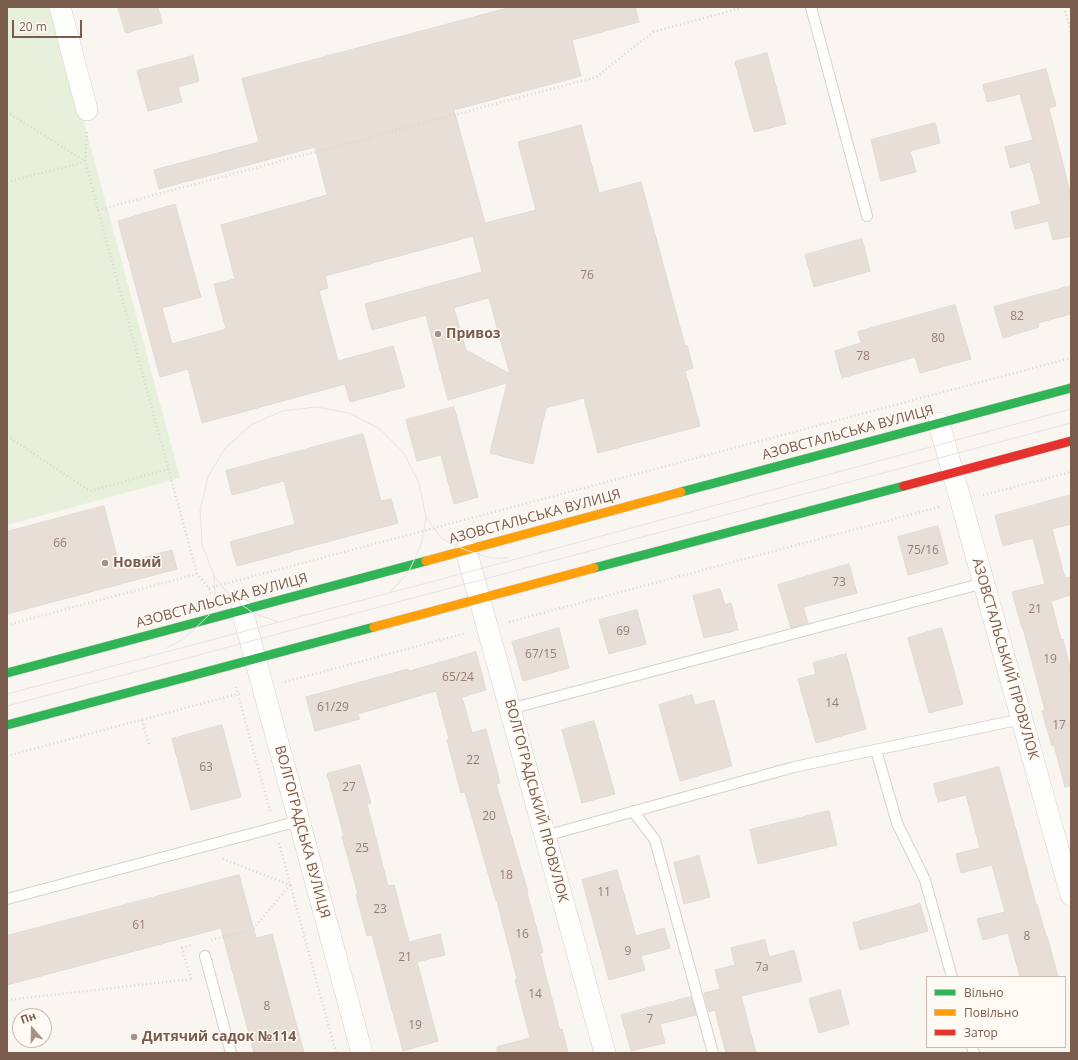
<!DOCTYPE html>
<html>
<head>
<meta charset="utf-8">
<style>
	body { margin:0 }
	#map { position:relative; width:1078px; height:1060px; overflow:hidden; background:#f9f5f0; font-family:"Open Sans",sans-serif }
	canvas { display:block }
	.frame { position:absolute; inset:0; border:8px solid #7a5c4d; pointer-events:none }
	.legend { position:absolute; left:926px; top:976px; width:140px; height:72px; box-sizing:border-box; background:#fffaf3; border:1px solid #cabbb1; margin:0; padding:5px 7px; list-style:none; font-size:12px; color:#7a5c4d }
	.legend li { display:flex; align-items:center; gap:8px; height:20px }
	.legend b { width:20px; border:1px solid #cabbb1 }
	.north { position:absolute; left:12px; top:1008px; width:40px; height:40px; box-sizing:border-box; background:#fffaf3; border:1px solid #cabbb1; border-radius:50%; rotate:340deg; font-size:11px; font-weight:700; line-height:16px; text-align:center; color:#7a5c4d }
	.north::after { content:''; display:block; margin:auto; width:14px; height:18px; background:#a69286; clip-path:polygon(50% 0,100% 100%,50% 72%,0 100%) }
	.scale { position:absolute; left:12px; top:20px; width:70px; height:18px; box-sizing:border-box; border:2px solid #7a5c4d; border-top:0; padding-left:5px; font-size:12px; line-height:14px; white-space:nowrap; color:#7a5c4d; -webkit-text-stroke:3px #fffaf3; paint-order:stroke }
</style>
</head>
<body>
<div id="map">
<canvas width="1078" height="1060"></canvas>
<div class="frame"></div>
<ul class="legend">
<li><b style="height:5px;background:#30b455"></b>Вільно</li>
<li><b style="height:5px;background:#ff9f0a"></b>Повільно</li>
<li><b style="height:5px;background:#e5322d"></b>Затор</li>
</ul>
<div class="north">Пн</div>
<div class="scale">20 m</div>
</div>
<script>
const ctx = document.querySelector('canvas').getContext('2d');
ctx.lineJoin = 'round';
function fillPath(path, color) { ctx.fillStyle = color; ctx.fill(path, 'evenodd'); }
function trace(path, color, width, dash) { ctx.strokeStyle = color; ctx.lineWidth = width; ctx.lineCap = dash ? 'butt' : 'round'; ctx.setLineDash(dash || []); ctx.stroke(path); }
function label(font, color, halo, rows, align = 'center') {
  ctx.font = font + ' "Open Sans",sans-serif'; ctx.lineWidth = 3; ctx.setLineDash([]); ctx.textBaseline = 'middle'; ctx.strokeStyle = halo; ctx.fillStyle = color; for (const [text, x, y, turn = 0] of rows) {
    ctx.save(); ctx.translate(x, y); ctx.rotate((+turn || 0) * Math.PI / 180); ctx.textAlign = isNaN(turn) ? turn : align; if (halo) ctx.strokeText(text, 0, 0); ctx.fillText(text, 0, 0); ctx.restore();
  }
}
const green = new Path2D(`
	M 7,7 L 53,7 L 180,478 L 7,525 Z`);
const building = new Path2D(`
	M 118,7 L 158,7 L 162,23 L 126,33 Z
	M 512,7 L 635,7 L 639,22 L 572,40 L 581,76 L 454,110 L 485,223 L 536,210 L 518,142 L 581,125 L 599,193 L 641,182 L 685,346 L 687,345 L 693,368 L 685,371 L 700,426 L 598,453 L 584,398 L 546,408 L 533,464 L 490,453 L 507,383 L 448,400 L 426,315 L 372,330 L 365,304 L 482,272 L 473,236 L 325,276 L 328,288 L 319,291 L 338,361 L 393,346 L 405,387 L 350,402 L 345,384 L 202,423 L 188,369 L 160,377 L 118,221 L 175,204 L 201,297 L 162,308 L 172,344 L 226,329 L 214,284 L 235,279 L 221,225 L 327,195 L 315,147 L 159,189 L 154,170 L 259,142 L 242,79 ZM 489,298 L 510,374 L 466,350 L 454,308 Z
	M 767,53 L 786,124 L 754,132 L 735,62 Z
	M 193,56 L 199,81 L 178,87 L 182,102 L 148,111 L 137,71 Z
	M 1046,69 L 1056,106 L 1049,108 L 1071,196 L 1071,236 L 1053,240 L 1048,221 L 1015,229 L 1011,212 L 1041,204 L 1030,162 L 1010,168 L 1005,147 L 1033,140 L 1020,94 L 987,102 L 983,85 Z
	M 935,123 L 940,143 L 910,151 L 916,172 L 881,181 L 871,140 Z
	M 862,239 L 870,271 L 814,287 L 805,255 Z
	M 1071,286 L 1071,314 L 1038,323 L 1039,327 L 1003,338 L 994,307 Z
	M 955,305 L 971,359 L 920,373 L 915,357 L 842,378 L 835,351 L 861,343 L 858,332 Z
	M 454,407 L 478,497 L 454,504 L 441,455 L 417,461 L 406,420 Z
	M 363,434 L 381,501 L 391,499 L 398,523 L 237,566 L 230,542 L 295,524 L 284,481 L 232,495 L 226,471 Z
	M 1071,495 L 1071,524 L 1052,529 L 1065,578 L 1071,577 L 1071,595 L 1051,601 L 1061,640 L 1063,639 L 1071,672 L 1071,786 L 1065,787 L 1054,745 L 1052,746 L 1042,711 L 1045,710 L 1023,628 L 1022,628 L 1012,592 L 1045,584 L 1033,538 L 1003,546 L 995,516 Z
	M 104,506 L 119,564 L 172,550 L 177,569 L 7,614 L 7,532 Z
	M 938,526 L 948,564 L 908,575 L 898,537 Z
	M 849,564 L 857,593 L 803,607 L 808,623 L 791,628 L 778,585 Z
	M 720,589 L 725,605 L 731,603 L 738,630 L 704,638 L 693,596 Z
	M 637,610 L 646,644 L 609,654 L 599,620 Z
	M 559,628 L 569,668 L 523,681 L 512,642 Z
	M 942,628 L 963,704 L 929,713 L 908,638 Z
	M 476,652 L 486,690 L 462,697 L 472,733 L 486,729 L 500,783 L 496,784 L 528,892 L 527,893 L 543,952 L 540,953 L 560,1030 L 562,1029 L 568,1053 L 497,1053 L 497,1047 L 530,1038 L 515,980 L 517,979 L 497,901 L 496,901 L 465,792 L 461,793 L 447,740 L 449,739 L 436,691 L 358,714 L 360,719 L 315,731 L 306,697 L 408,669 L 409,671 Z
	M 846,654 L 866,729 L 816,743 L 798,679 L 816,674 L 813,663 Z
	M 692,695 L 695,705 L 714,700 L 732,766 L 680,781 L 659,705 Z
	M 594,721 L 615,794 L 582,803 L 562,730 Z
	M 222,725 L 241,797 L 191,810 L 172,739 Z
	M 360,765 L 371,803 L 367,804 L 388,886 L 394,885 L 409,942 L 440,934 L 445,955 L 417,962 L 438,1041 L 403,1051 L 372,935 L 367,936 L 356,894 L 358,894 L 342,836 L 344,836 L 327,774 Z
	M 999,767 L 1036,904 L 1037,904 L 1046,936 L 1047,936 L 1058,977 L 1020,977 L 1008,933 L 983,940 L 977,919 L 1005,912 L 992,865 L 961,873 L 956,854 L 980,848 L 966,795 L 938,802 L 934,784 Z
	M 829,811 L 837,845 L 758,864 L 750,830 Z
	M 699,856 L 710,897 L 684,904 L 674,863 Z
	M 617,870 L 636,936 L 664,928 L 670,948 L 641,956 L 645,970 L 609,980 L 582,880 Z
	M 239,875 L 256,938 L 272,934 L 304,1053 L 254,1053 L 221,928 L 7,985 L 7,936 Z
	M 920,904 L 928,931 L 860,950 L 853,923 Z
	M 765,940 L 769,957 L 794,950 L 802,981 L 741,996 L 756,1053 L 726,1053 L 715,1010 L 709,1012 L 704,993 L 720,989 L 715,970 L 735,965 L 731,948 Z
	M 840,990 L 849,1024 L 819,1033 L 809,999 Z
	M 691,997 L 696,1015 L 660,1024 L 665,1043 L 631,1051 L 621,1015 Z`);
const path = new Path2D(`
	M 1064,7 L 1071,33
	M 7,112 L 85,161
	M 87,132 L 85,161 L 98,210 L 197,574 L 209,588 L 211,595
	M 7,182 L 85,162
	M 98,210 L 596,77 L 653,32 L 745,7
	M 7,436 L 90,491 L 168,469
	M 983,495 L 1071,472
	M 209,588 L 1071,358
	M 509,622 L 939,507
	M 7,625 L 197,574
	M 285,682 L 466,633
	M 236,687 L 270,811
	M 142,720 L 149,745
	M 7,756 L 241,693
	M 279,843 L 336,1053
	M 211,940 L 253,929 L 290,885 L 223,859
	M 191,979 L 182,948 L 192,945
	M 7,1000 L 192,979`);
const lane = new Path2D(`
	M 811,7 L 867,216
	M 510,709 L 984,583
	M 876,750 L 897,823 L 925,880 L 952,977
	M 633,811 L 655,840 L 713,1053
	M 545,836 L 794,767 L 1022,719
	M 7,899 L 299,821
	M 205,956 L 231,1053
	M 972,1047 L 974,1053`);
const street = new Path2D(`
	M 60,7 L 87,110
	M 939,423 L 1071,895
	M 466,550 L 605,1053
	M 242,610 L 362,1053`);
const fast = new Path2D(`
	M 681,492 L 1071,388
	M 594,568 L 904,486
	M 7,673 L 426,561
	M 7,725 L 374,627`);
const slow = new Path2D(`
	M 426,561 L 681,492
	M 374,627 L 594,568`);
const jam = new Path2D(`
	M 904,486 L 1071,441`);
const tram = new Path2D(`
	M 426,517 L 442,539 L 466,550 L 491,558 L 508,558
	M 279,622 L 253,613 L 231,597 L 214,576 L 202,544 L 200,510 L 208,477 L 225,448 L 251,425 L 282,411 L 316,407 L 349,413 L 380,429 L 404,453 L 419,483 L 426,517 L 421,545 L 409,571 L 390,593
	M 167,648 L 185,638 L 209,615 L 215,595 L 214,576
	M 7,694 L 472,571 L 1071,409
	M 7,706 L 1071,423`);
const markers = [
	[438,334,4,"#a69286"],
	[105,563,4,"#a69286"],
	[134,1037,4,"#a69286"]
];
const numberNames = [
	["76",587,276],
	["82",1017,317],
	["80",938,339],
	["78",863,357],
	["66",60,544],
	["75/16",923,551],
	["73",839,583],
	["21",1035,610],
	["69",623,632],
	["67/15",541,655],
	["19",1050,660],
	["65/24",458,678],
	["14",832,704],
	["61/29",333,708],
	["17",1059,726],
	["22",473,761],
	["63",206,768],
	["27",349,788],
	["20",489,817],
	["25",362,849],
	["18",506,876],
	["11",604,893],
	["23",380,910],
	["61",139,926],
	["16",522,935],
	["8",1027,937],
	["9",628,952],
	["21",405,958],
	["7а",762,968],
	["14",535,995],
	["8",267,1007],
	["7",650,1020],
	["19",415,1026]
];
const poiNames = [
	["Привоз",446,334],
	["Новий",113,563],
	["Дитячий садок №114",142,1037]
];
const streetNames = [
	["АЗОВСТАЛЬСЬКА ВУЛИЦЯ",848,433,-15],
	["АЗОВСТАЛЬСЬКА ВУЛИЦЯ",535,517,-15],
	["АЗОВСТАЛЬСЬКА ВУЛИЦЯ",222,601,-15],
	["АЗОВСТАЛЬСЬКИЙ ПРОВУЛОК",1005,659,74],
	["ВОЛГОГРАДСЬКИЙ ПРОВУЛОК",536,801,75],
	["ВОЛГОГРАДСЬКА ВУЛИЦЯ",302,832,75]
];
fillPath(green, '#e7f0db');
fillPath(building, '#e6ded7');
trace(building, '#e2d8d2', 1);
trace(lane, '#d7d1cb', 12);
trace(street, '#d7d1cb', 22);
trace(fast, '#d9d2cb', 10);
trace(slow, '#d9d2cb', 10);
trace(jam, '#d9d2cb', 10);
trace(path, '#dcd5d0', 2.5, [1, 3]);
trace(lane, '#fefefd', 10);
trace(street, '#fefefd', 21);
trace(fast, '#30b455', 9);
trace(slow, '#ff9f0a', 9);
trace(jam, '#e5322d', 9);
trace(tram, '#e6e3e7', 1);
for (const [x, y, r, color] of markers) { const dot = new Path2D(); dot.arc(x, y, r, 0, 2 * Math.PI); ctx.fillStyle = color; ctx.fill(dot); trace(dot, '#fffaf3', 1.5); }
label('12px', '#977e72', null, numberNames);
label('bold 14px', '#7a5c4d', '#fffaf3', poiNames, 'left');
label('14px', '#7a5c4d', '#fffaf3', streetNames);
</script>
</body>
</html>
